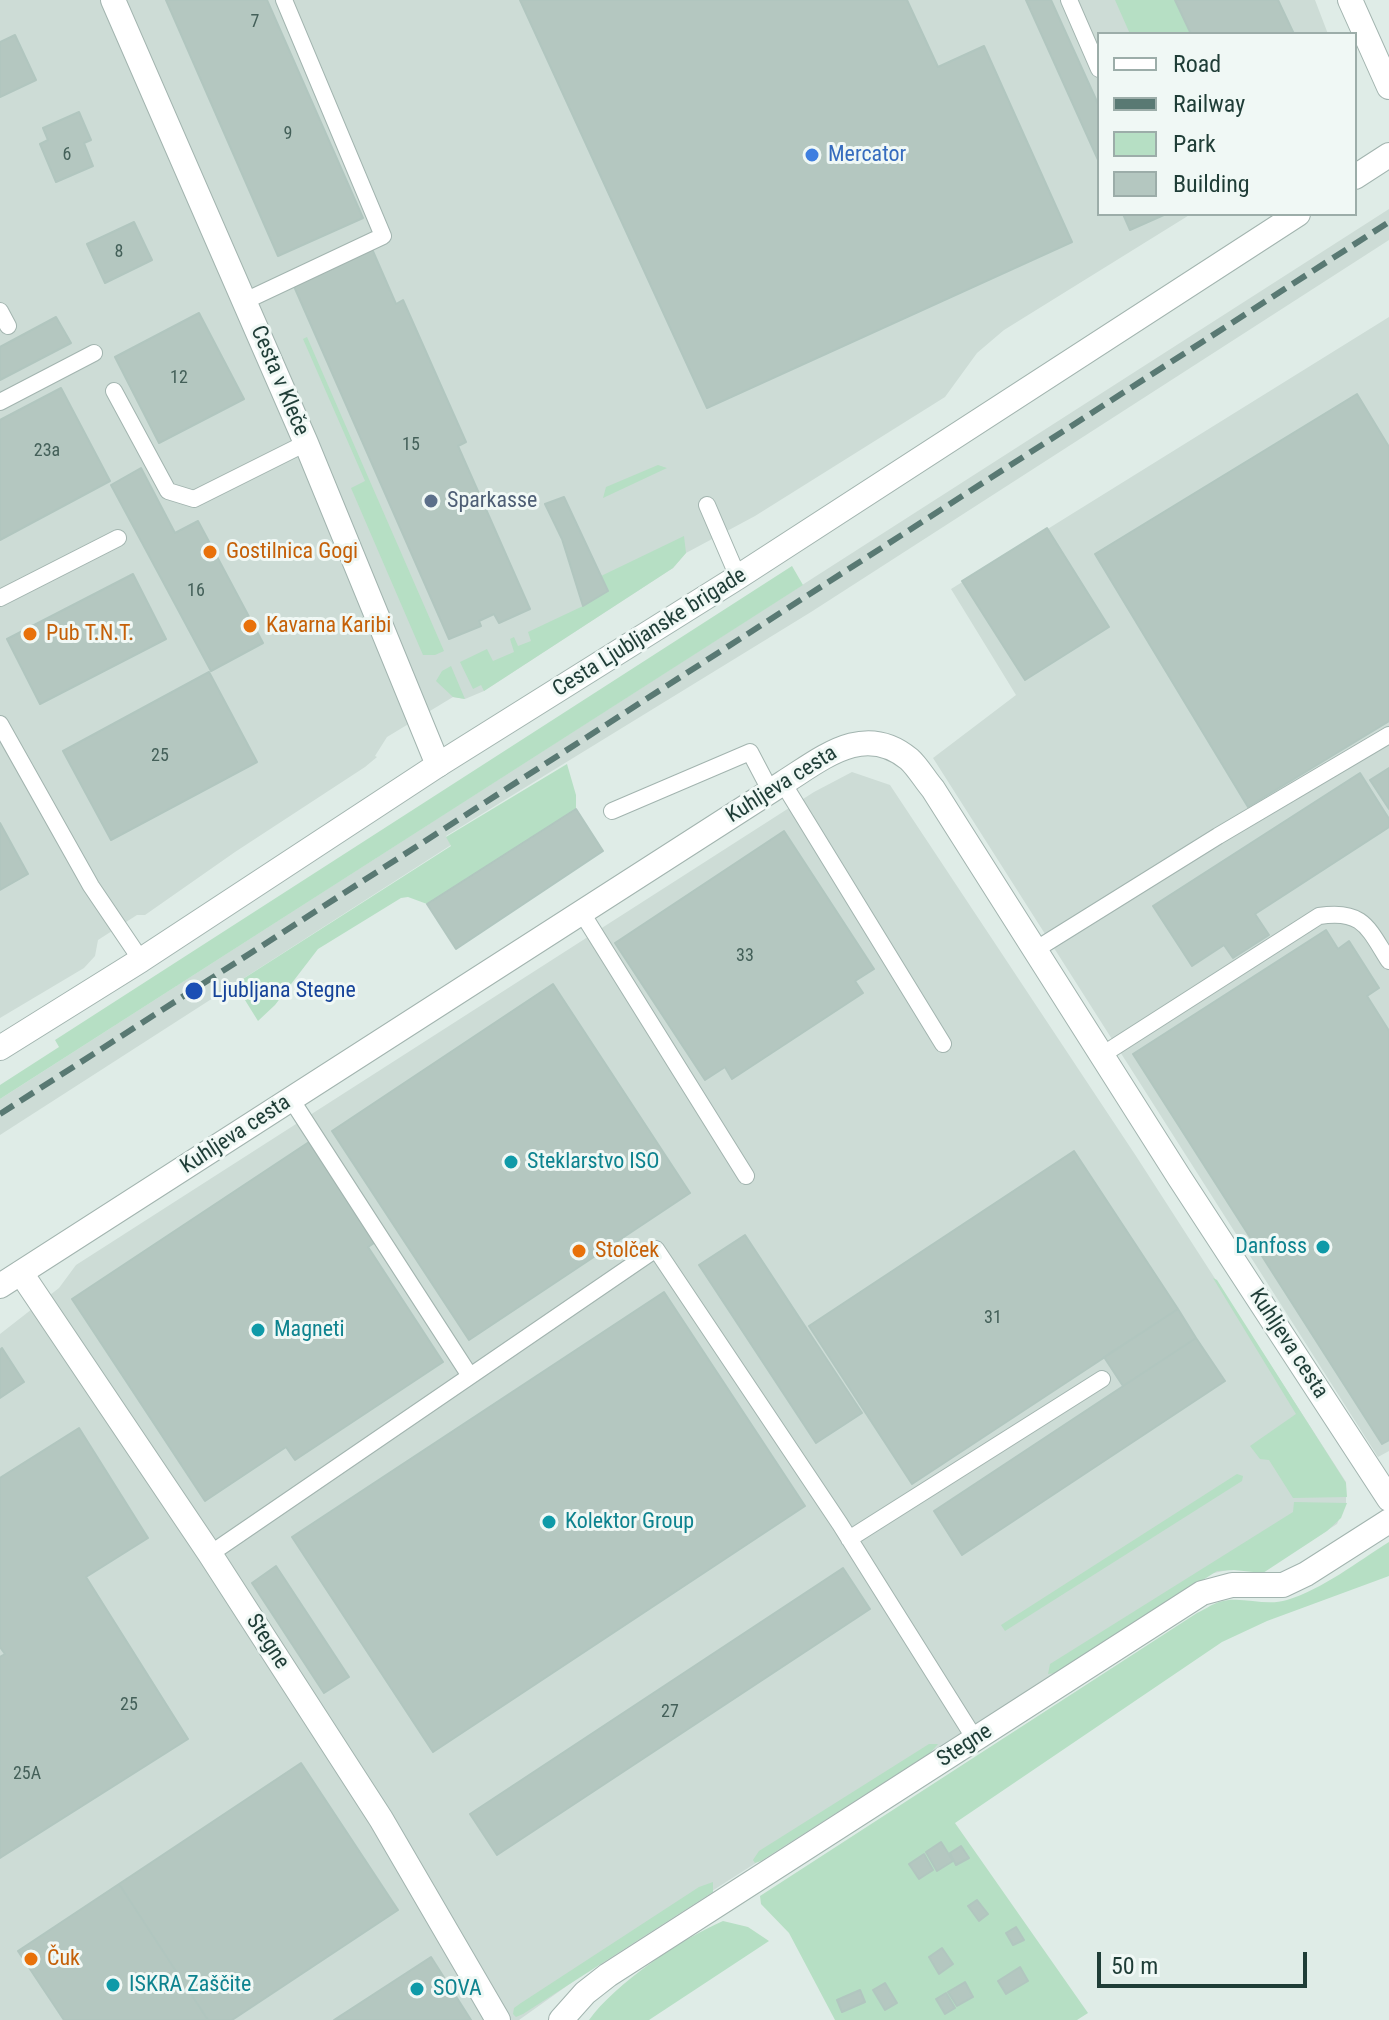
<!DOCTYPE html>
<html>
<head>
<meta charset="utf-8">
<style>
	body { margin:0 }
	#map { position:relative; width:1389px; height:2020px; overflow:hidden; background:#dfece7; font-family:"Roboto Condensed",sans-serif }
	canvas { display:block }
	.legend { position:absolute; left:1097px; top:32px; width:260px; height:184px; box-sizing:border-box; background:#f0f8f5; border:2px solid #9cada9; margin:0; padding:10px 14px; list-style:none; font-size:24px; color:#1f3d37 }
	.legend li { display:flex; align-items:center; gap:16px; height:40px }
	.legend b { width:40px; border:2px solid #9cada9 }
	.scale { position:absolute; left:1097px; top:1952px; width:210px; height:36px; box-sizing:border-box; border:4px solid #1f3d37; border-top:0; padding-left:10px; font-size:24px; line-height:28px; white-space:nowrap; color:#1f3d37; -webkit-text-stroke:6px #f0f8f5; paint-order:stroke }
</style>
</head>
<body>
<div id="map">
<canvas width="1389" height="2020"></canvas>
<ul class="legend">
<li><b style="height:10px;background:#fff"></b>Road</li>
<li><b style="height:10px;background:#597973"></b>Railway</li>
<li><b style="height:22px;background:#b6dfc4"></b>Park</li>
<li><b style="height:22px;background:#b4c7c0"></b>Building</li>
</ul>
<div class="scale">50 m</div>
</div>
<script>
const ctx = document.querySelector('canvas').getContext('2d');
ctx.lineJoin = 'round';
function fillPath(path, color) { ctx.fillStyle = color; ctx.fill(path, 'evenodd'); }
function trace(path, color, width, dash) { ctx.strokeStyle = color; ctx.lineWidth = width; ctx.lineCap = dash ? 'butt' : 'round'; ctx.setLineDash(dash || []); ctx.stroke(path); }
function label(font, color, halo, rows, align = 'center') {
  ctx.font = font + ' "Roboto Condensed",sans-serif'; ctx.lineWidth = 6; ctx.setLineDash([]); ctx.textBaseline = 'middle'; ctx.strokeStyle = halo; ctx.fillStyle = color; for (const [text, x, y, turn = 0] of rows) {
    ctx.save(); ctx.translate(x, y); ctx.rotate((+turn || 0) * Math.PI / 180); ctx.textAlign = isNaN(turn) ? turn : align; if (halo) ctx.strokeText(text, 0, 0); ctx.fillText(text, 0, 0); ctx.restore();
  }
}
const built = new Path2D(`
	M 0,0 L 1315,0 L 1328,34 L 1099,34 L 1099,214 L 1191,214 L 1004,330 L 977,353 L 945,397 L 755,516 L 686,553 L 673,568 L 484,691 L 465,699 L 453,697 L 387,737 L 375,756 L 377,757 L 365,767 L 235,852 L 145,915 L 137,915 L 98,940 L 95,956 L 84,968 L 0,1018 Z
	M 1389,209 L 1389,240 L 811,612 L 446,836 L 451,845 L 0,1135 L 0,1099 Z
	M 1389,317 L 1389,1451 L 1378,1457 L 933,758 L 1016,695 L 951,589 Z
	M 852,772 L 890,785 L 1136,1156 L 1346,1482 L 1346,1504 L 1337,1524 L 1288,1556 L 1210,1574 L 602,1961 L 519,2020 L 0,2020 L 0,1334 L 59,1288 L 76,1265 L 814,792 Z`);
const green = new Path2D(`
	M 1115,0 L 1175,0 L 1191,34 L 1130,34 Z
	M 307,337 L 444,651 L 435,655 L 423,655 L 351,488 L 365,481 L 303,339 Z
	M 658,465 L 667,468 L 603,498 L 606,487 Z
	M 684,536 L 686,553 L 673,568 L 484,691 L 481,685 L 473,689 L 460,662 L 487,649 L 493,661 L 514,652 L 510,639 L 514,637 L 518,646 L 531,641 L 528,632 L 583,606 L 608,591 L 601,576 Z
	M 792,566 L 803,585 L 0,1099 L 0,1085 L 59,1047 L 55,1040 Z
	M 451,666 L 465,699 L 453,697 L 436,681 L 442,671 Z
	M 567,764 L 576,795 L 576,809 L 427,904 L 408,897 L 401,898 L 318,949 L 275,1005 L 258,1021 L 235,984 L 451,846 L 446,837 Z
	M 1213,1278 L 1217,1280 L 1346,1483 L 1347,1497 L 1293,1498 L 1269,1460 L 1260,1459 L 1250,1446 L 1296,1414 Z
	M 1237,1474 L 1243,1476 L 1242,1481 L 1005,1631 L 1001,1625 Z
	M 1294,1502 L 1347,1503 L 1341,1518 L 1327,1531 L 1263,1573 L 1234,1570 L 1217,1571 L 1056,1673 L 1048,1674 L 1050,1664 L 1293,1512 Z
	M 1389,1542 L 1389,1576 L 1267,1621 L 1222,1642 L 955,1823 L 1088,2013 L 1077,2020 L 835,2020 L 789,1933 L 761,1904 L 760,1896 L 1197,1613 C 1204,1610 1212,1604 1219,1602 C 1241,1595 1264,1607 1287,1600 C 1323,1589 1357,1562 1389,1542 Z
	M 929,1744 L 938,1744 L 930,1753 L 761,1861 L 755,1863 L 753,1860 L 759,1851 Z
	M 713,1882 L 713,1892 L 523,2014 L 516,2017 L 513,2014 L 514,2008 L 521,2003 L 699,1887 Z
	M 723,1921 L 748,1927 L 769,1941 L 649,2020 L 589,2020 C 616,1983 681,1939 723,1921 Z`);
const building = new Path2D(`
	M 166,0 L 267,0 L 363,218 L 278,256 Z
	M 520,0 L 907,0 L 938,67 L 984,46 L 1072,242 L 707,408 Z
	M 1026,0 L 1051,0 L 1099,106 L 1099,162 Z
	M 1175,0 L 1278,0 L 1294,34 L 1191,34 Z
	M 15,35 L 36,80 L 0,97 L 0,42 Z
	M 79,112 L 91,140 L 84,143 L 93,166 L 56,182 L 40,144 L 48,140 L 43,128 Z
	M 1123,214 L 1166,214 L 1130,230 Z
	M 134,222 L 152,260 L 105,283 L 87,244 Z
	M 372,249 L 396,304 L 403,300 L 446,397 L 466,442 L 458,446 L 530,609 L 499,623 L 494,614 L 479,621 L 481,626 L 449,639 L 293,284 Z
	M 199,313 L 244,399 L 159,443 L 115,357 Z
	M 56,317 L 71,343 L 0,380 L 0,347 Z
	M 61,388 L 110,481 L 0,540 L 0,420 Z
	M 1357,394 L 1389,447 L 1389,721 L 1248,807 L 1095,554 Z
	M 141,468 L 175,533 L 198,521 L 263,643 L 211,671 L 111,485 Z
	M 564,497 L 608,591 L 583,606 L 562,539 L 545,504 Z
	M 1047,528 L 1109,627 L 1025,680 L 962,581 Z
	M 133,574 L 166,639 L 40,704 L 7,639 Z
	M 209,672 L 257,762 L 111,840 L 63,751 Z
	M 1389,768 L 1389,809 L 1370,780 Z
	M 1360,773 L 1389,819 L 1389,827 L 1255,914 L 1269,935 L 1233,958 L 1224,945 L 1192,966 L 1153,906 Z
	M 576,809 L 603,851 L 456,949 L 427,904 Z
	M 0,823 L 28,874 L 0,890 Z
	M 784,831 L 874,969 L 855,981 L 863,993 L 732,1079 L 725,1067 L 705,1080 L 615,943 Z
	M 1326,930 L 1338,949 L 1349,941 L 1379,988 L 1367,996 L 1389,1031 L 1389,1440 L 1382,1444 L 1133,1054 Z
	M 553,984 L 690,1193 L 469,1340 L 332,1131 Z
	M 309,1142 L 374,1243 L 368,1247 L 443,1362 L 295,1460 L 286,1447 L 205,1501 L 72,1299 Z
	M 1074,1151 L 1178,1309 L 912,1484 L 809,1326 Z
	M 745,1235 L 862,1413 L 816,1443 L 699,1265 Z
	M 664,1292 L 805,1506 L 433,1752 L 292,1537 Z
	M 1178,1309 L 1196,1338 L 1123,1386 L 1104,1357 Z
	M 1196,1338 L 1225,1381 L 962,1555 L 934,1511 Z
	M 2,1348 L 24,1382 L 0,1398 L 0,1350 Z
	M 79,1428 L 148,1538 L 86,1577 L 188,1739 L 0,1858 L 0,1657 L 5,1654 L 0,1647 L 0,1478 Z
	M 276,1566 L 349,1677 L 324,1693 L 252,1583 Z
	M 843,1568 L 870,1609 L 497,1855 L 470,1814 Z
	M 301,1763 L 398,1910 L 232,2020 L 208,2020 L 119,1884 Z
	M 941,1842 L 953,1861 L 937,1871 L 926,1852 Z
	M 961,1846 L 969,1858 L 956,1865 L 950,1853 Z
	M 924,1854 L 933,1870 L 919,1879 L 909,1864 Z
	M 119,1884 L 208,2020 L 64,2020 L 18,1951 Z
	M 977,1900 L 988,1914 L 979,1921 L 968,1906 Z
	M 1016,1927 L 1024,1940 L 1013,1945 L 1006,1933 Z
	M 942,1948 L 953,1964 L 939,1974 L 929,1957 Z
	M 431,1957 L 471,2020 L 334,2020 Z
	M 1020,1967 L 1028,1981 L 1006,1994 L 998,1981 Z
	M 965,1982 L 973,1997 L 957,2006 L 948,1992 Z
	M 885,1983 L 897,2003 L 885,2010 L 873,1990 Z
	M 860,1990 L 865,2002 L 842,2012 L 837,2000 Z
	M 946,1993 L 955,2008 L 945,2014 L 936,1999 Z`);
const service = new Path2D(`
	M 1069,0 L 1099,69
	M 245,301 L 383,236 L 284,0
	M 0,311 L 8,326
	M 114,391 L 168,491 L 194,499 L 306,443
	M 0,402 L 94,353
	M 707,505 L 738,577
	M 0,598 L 118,538
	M 0,724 L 91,886 L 141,960
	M 783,783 L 943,1044
	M 612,811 L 750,752 L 771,792
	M 582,913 L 746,1176
	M 1035,950 L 1218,836 L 1389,735
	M 1102,1055 L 1319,916 C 1363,909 1368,928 1389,961
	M 291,1099 L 470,1376
	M 849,1539 L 1102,1379
	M 210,1554 L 656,1249 L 840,1524 L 975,1739`);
const minor = new Path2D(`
	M 113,0 L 306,443 L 438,765
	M 21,1273 L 210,1554 L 381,1819 L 498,2020
	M 561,2020 L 585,1993 L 608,1975 L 1202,1593 L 1232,1585 L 1283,1585 L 1306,1574 L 1389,1521`);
const tertiary = new Path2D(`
	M 1350,0 L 1389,87
	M 1355,177 L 1389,155
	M 0,1048 L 141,960 L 438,765 L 738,577 L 1298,214
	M 0,1286 L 783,783 C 823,758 864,722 909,759 C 918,767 925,780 933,789 L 1179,1177 L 1389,1499`);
const rail = new Path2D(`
	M 0,1114 L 1389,222`);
const markers = [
	[812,155,8,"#3f7fe0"],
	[431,501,8,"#5c6f8a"],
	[210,552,8,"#e8710a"],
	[250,626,8,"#e8710a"],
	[30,634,8,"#e8710a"],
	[194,991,10,"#1a4fb4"],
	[511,1162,8,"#0f9aa8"],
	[1323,1247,8,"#0f9aa8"],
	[579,1251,8,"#e8710a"],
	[258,1330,8,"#0f9aa8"],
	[549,1522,8,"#0f9aa8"],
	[31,1959,8,"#e8710a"],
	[113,1985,8,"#0f9aa8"],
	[417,1989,8,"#0f9aa8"]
];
const numberNames = [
	["7",255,22],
	["9",288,134],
	["6",67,155],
	["8",119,252],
	["12",179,378],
	["15",411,445],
	["23a",47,451],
	["16",196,591],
	["25",160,756],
	["33",745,956],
	["31",993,1318],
	["25",129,1705],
	["27",670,1712],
	["25A",27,1774]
];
const shopNames = [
	["Mercator",828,155]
];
const streetNames = [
	["Cesta v Kleče",279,381,67],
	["Cesta Ljubljanske brigade",650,633,-32],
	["Kuhljeva cesta",782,785,-32],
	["Kuhljeva cesta",236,1135,-33],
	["Kuhljeva cesta",1288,1344,57],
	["Stegne",267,1642,57],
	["Stegne",965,1746,-33]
];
const serviceNames = [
	["Sparkasse",447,501]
];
const foodNames = [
	["Gostilnica Gogi",226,552],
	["Kavarna Karibi",266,626],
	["Pub T.N.T.",46,634],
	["Stolček",595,1251],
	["Čuk",47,1959]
];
const transitNames = [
	["Ljubljana Stegne",212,991]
];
const cultureNames = [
	["Steklarstvo ISO",527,1162],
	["Danfoss",1307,1247,"right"],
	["Magneti",274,1330],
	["Kolektor Group",565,1522],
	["ISKRA Zaščite",129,1985],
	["SOVA",433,1989]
];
fillPath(built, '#cddcd6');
fillPath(green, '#b6dfc4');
fillPath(building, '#b4c7c0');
trace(building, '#b1c6bf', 2);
trace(service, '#a2b4af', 18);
trace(minor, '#a2b4af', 26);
trace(tertiary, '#a2b4af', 26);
trace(service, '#fff', 16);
trace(minor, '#fff', 24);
trace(tertiary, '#fff', 24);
trace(rail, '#597973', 6, [16, 8]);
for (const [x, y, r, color] of markers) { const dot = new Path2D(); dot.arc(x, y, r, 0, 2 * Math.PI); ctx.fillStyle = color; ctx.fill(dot); trace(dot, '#f0f8f5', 3); }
label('18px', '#446059', null, numberNames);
label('22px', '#366cbe', '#f0f8f5', shopNames, 'left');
label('22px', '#1f3d37', '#f0f8f5', streetNames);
label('22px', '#4e5e75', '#f0f8f5', serviceNames, 'left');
label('22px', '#c56008', '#f0f8f5', foodNames, 'left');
label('22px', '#164399', '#f0f8f5', transitNames, 'left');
label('22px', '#0d838f', '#f0f8f5', cultureNames, 'left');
</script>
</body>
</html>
